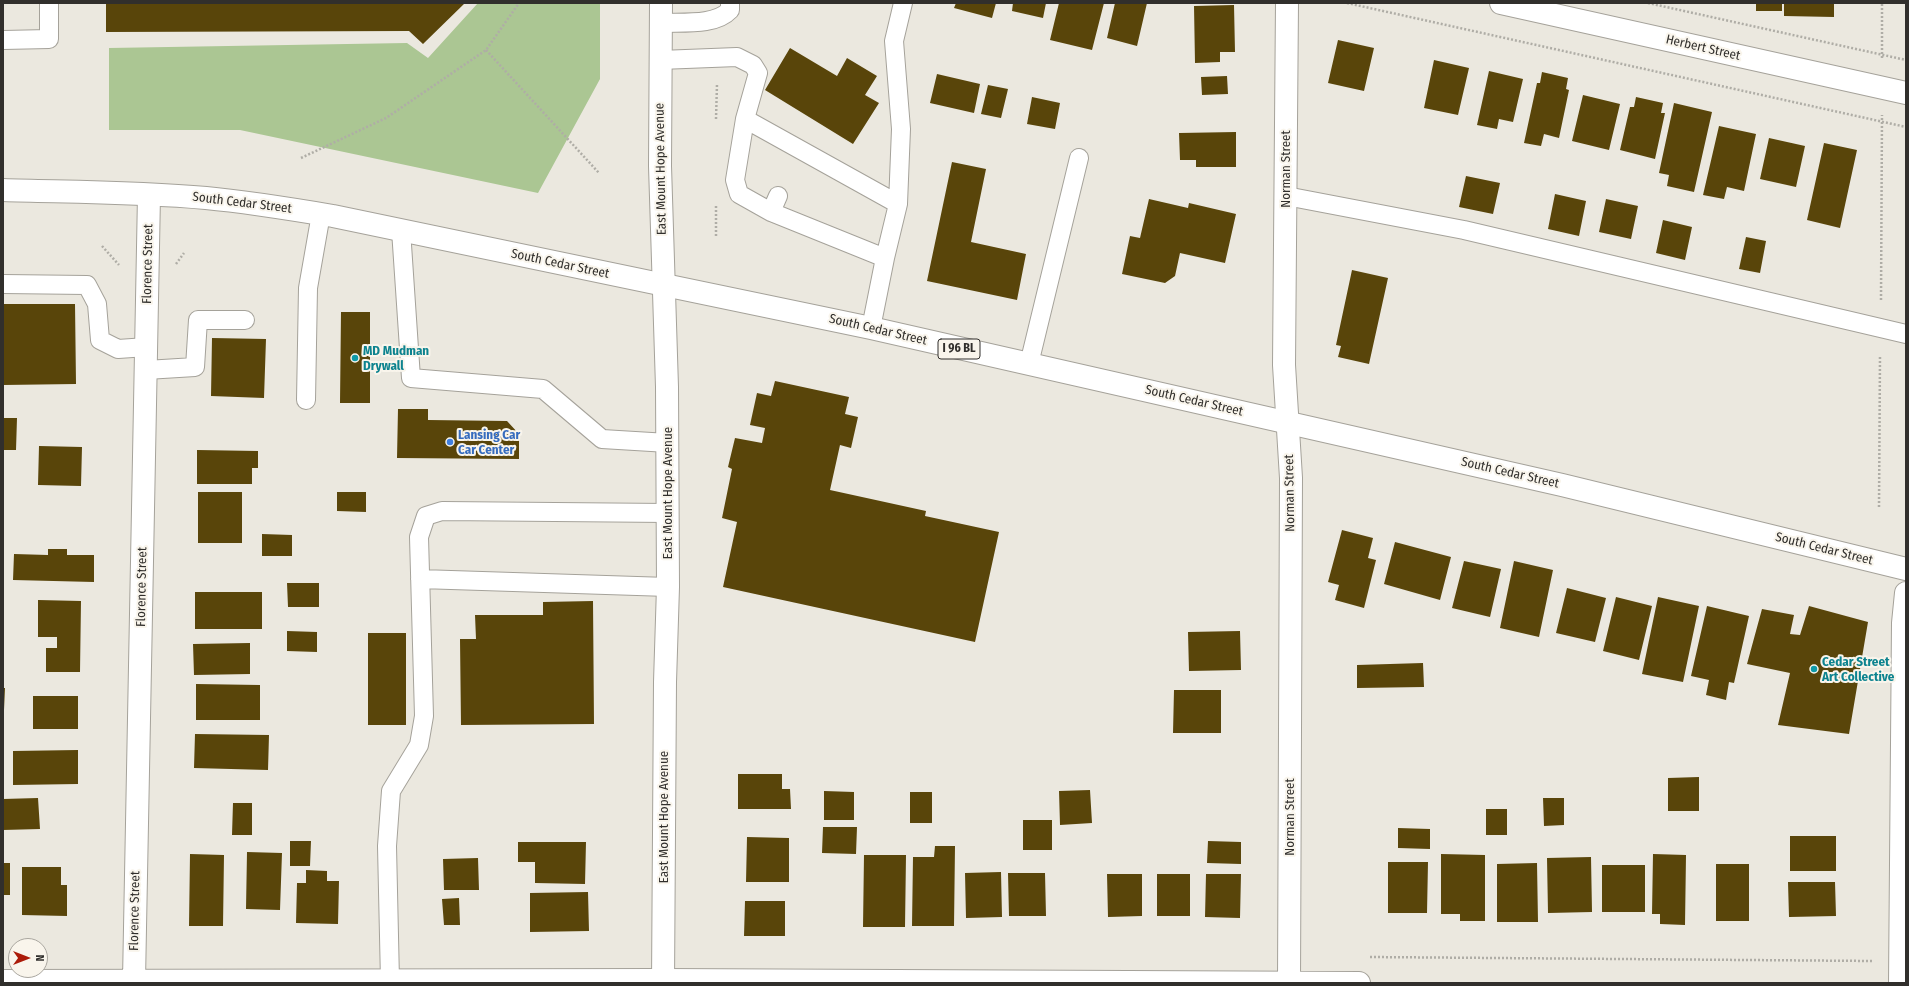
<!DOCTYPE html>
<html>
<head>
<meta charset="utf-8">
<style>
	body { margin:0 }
	#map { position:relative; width:1909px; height:986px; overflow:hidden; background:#ebe8df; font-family:"Fira Sans Condensed",sans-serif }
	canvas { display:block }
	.frame { position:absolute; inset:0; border:4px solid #312f2c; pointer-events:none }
	.north { position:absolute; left:8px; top:938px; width:40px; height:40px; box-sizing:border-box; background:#f9f5ec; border:1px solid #a9a69f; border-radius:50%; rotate:90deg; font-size:11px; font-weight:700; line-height:16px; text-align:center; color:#312f2c }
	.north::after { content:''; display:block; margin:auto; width:14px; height:18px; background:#ac1c0a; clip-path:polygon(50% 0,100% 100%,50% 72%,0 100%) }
</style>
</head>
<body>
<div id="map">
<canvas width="1909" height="986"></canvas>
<div class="frame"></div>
<div class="north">N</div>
</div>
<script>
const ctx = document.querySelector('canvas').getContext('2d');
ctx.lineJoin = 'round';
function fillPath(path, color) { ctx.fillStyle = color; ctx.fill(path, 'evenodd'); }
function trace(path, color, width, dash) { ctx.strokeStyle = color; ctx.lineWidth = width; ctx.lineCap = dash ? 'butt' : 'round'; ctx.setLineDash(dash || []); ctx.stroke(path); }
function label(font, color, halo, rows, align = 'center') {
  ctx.font = font + ' "Fira Sans Condensed",sans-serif'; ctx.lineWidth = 4; ctx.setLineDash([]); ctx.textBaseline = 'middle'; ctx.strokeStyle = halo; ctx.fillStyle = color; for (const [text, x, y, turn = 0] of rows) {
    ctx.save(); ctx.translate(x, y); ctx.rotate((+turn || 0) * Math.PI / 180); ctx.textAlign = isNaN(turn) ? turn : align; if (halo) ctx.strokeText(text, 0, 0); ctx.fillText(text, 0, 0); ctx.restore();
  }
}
const green = new Path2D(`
	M 478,3 L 600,3 L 600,79 L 538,193 L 240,130 L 109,130 L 109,48 L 407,43 L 428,58 Z`);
const building = new Path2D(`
	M 106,3 L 465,3 L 423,44 L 409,31 L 106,32 Z
	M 956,3 L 996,3 L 992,18 L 954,8 Z
	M 1013,3 L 1046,3 L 1043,18 L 1012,11 Z
	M 1059,3 L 1104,3 L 1092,50 L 1050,40 Z
	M 1115,3 L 1147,3 L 1137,46 L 1107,38 Z
	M 1756,3 L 1782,3 L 1782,11 L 1756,11 Z
	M 1784,3 L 1834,3 L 1834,17 L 1784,16 Z
	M 1234,5 L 1235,52 L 1220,52 L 1220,62 L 1195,63 L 1194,6 Z
	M 1338,40 L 1374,48 L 1364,91 L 1328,83 Z
	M 790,48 L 837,76 L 847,58 L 877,76 L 865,95 L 879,103 L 853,144 L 765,90 Z
	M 1434,60 L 1469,68 L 1458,115 L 1424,108 Z
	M 1489,71 L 1523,79 L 1513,122 L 1499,119 L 1497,129 L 1477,125 Z
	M 1542,72 L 1568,78 L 1566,89 L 1569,90 L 1559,138 L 1544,134 L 1541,146 L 1524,143 L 1537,83 L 1540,83 Z
	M 937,74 L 980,84 L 974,113 L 930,103 Z
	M 1227,76 L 1228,94 L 1202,95 L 1201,77 Z
	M 988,85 L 1008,89 L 1001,118 L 981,114 Z
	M 1583,95 L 1620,104 L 1609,150 L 1572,141 Z
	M 1032,97 L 1060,103 L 1055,129 L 1027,124 Z
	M 1636,97 L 1663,103 L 1661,113 L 1665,113 L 1655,159 L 1620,150 L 1630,107 L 1634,107 Z
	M 1674,103 L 1712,112 L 1694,192 L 1667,186 L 1669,175 L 1659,173 Z
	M 1719,126 L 1756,134 L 1744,191 L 1727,187 L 1724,199 L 1703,195 Z
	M 1236,132 L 1236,167 L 1196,167 L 1196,160 L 1180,160 L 1179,133 Z
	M 1769,138 L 1805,146 L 1796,187 L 1760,179 Z
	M 1824,143 L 1857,150 L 1840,228 L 1807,220 Z
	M 952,162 L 986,169 L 971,242 L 1026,254 L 1017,300 L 927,281 Z
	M 1466,176 L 1500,183 L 1493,214 L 1459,207 Z
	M 1555,194 L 1586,201 L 1579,236 L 1548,229 Z
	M 1149,199 L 1188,208 L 1189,203 L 1236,214 L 1225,263 L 1180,253 L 1175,276 L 1165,283 L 1122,274 L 1130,236 L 1140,238 Z
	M 1606,199 L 1638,206 L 1631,239 L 1599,232 Z
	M 1663,220 L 1692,227 L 1685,260 L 1656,253 Z
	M 1746,237 L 1766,241 L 1760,273 L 1739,269 Z
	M 1352,270 L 1388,278 L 1369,364 L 1338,357 L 1341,346 L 1336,345 Z
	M 3,304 L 75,304 L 76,384 L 3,385 Z
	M 341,312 L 370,312 L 370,403 L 340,403 Z
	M 212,338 L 266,339 L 264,398 L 211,396 Z
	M 775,381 L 849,397 L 845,414 L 858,417 L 851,448 L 840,445 L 830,490 L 926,511 L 925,516 L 999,532 L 975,642 L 723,587 L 737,522 L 722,518 L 732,469 L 728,467 L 735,438 L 762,443 L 765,428 L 750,425 L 757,393 L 771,396 Z
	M 398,409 L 428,409 L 428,420 L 507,421 L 519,434 L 519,459 L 397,458 Z
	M 3,418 L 17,418 L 16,450 L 3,450 Z
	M 39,446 L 82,447 L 81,486 L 38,485 Z
	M 197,450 L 258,451 L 258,468 L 252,468 L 252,484 L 197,484 Z
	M 198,492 L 242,492 L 242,543 L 198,543 Z
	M 337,492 L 366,492 L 366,512 L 337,511 Z
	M 1342,530 L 1373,538 L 1368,558 L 1376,560 L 1364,608 L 1335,600 L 1339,585 L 1328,582 Z
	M 262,534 L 292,535 L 292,556 L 262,556 Z
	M 1395,542 L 1451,557 L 1440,600 L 1384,584 Z
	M 48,549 L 67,549 L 67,555 L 94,555 L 94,582 L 13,580 L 14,554 L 48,555 Z
	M 1464,561 L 1501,569 L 1490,617 L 1452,608 Z
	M 1514,561 L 1553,570 L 1539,637 L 1500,628 Z
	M 287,583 L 319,583 L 319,607 L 288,607 Z
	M 1567,588 L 1606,598 L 1595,642 L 1556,633 Z
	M 195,592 L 262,592 L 262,629 L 195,629 Z
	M 1616,597 L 1652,606 L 1639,660 L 1603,651 Z
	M 1658,597 L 1699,606 L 1683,682 L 1642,674 Z
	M 38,600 L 81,601 L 80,672 L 46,672 L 46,648 L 57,648 L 57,637 L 38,637 Z
	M 593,601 L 594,724 L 461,725 L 460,639 L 476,639 L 475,615 L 543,615 L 543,602 Z
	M 1707,606 L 1749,616 L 1734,683 L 1729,682 L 1726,700 L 1706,695 L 1709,680 L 1691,676 Z
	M 1809,606 L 1868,622 L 1849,734 L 1778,725 L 1790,673 L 1747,664 L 1762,609 L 1794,615 L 1790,634 L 1800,635 Z
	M 287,631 L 317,632 L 317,652 L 287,651 Z
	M 1240,631 L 1241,670 L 1189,671 L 1188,632 Z
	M 368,633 L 406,633 L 406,725 L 368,725 Z
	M 250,643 L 250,674 L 194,675 L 193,644 Z
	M 1423,663 L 1424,687 L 1357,688 L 1357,665 Z
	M 196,684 L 260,685 L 260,720 L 196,720 Z
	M 3,688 L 5,688 L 4,710 L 3,710 Z
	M 1174,690 L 1221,690 L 1221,733 L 1173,733 Z
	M 33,696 L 78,696 L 78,729 L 33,729 Z
	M 195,734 L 269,735 L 268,770 L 194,768 Z
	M 78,750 L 78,784 L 13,785 L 13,751 Z
	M 738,774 L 782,774 L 782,789 L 790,789 L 791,809 L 738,809 Z
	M 1699,777 L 1699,811 L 1668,811 L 1668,778 Z
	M 1090,790 L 1092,823 L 1060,825 L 1059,791 Z
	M 824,791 L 854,792 L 854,820 L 824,820 Z
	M 910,792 L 932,792 L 932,823 L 910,823 Z
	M 38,798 L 40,829 L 3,830 L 3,799 Z
	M 1543,798 L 1564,798 L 1564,825 L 1544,826 Z
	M 233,803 L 252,803 L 252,835 L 232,835 Z
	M 1486,809 L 1507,809 L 1507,835 L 1486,835 Z
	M 1023,820 L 1052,820 L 1052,850 L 1023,850 Z
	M 823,827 L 857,827 L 856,854 L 822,853 Z
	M 1398,828 L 1430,829 L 1430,849 L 1398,848 Z
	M 1790,836 L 1836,836 L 1836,871 L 1790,871 Z
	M 747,837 L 789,838 L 789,882 L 746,882 Z
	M 290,841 L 311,841 L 310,866 L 290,866 Z
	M 1208,841 L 1241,842 L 1241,864 L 1207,863 Z
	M 518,842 L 586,842 L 585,884 L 535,883 L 535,862 L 518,862 Z
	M 935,846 L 955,846 L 954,926 L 912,926 L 913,857 L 934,857 Z
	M 247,852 L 282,853 L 280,910 L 246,909 Z
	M 190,854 L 224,855 L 223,926 L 189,926 Z
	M 1441,854 L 1485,855 L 1485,921 L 1460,921 L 1460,914 L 1441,914 Z
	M 1653,854 L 1686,855 L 1685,925 L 1660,924 L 1660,914 L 1652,914 Z
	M 864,855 L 906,855 L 905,927 L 863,927 Z
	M 1591,857 L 1592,912 L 1548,913 L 1547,858 Z
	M 478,858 L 479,890 L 444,890 L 443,859 Z
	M 1388,862 L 1428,862 L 1427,913 L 1388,913 Z
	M 3,863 L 10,863 L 10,895 L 3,895 Z
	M 1537,863 L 1538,922 L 1497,922 L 1497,864 Z
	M 1716,864 L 1749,864 L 1749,921 L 1716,921 Z
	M 1602,865 L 1645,865 L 1645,912 L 1602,912 Z
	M 22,867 L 61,867 L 61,885 L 67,885 L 67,916 L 22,915 Z
	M 306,870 L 327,871 L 327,881 L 339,881 L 338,924 L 296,923 L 297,883 L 306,883 Z
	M 1001,872 L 1002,917 L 966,918 L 965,873 Z
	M 1008,873 L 1045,873 L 1046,916 L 1009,916 Z
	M 1107,874 L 1142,874 L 1142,916 L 1108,917 Z
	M 1157,874 L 1190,874 L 1190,916 L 1157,916 Z
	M 1206,874 L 1241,874 L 1240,918 L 1205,917 Z
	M 1788,882 L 1835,882 L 1836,916 L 1789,917 Z
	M 588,892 L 589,931 L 530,932 L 530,893 Z
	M 459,898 L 460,925 L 444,925 L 442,899 Z
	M 745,901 L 785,901 L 785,936 L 744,936 Z`);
const path = new Path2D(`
	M 1347,3 L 1906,127
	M 1648,3 L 1906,60
	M 486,50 L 599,173
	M 1882,58 L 1882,3
	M 716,119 L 717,84
	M 301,158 L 386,118 L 486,50 L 519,3
	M 716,236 L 716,206
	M 102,246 L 119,265
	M 176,264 L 184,253
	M 1881,300 L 1882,115
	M 1879,507 L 1880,355
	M 1370,957 L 1873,961`);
const lane = new Path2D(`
	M 662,23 C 683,22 715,26 730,10 L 730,3
	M 3,40 L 49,39 L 49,3
	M 660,60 L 737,57 L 753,65 L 758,73 L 745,119 L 735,180 L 739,194 L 771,212 L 885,258 L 898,204 L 901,129 L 894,41 L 903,3
	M 745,119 L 898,204
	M 1286,196 L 1464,230 L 1906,334
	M 771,212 L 778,196
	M 401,230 L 411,378 L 543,389 L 602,439 L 668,443
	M 3,284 L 87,285 L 97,304 L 100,340 L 118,349 L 147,347
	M 871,328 L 885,258
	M 1029,364 L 1079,158
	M 146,370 L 195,367 L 198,320 L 245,320
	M 306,400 L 308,288 L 321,214
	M 420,579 L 668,587
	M 390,981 L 387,846 L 391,791 L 419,745 L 424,716 L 419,537 L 426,516 L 442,511 L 668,513`);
const street = new Path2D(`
	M 1287,3 L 1284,365 L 1291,478 L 1289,983
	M 1501,3 L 1906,93
	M 134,980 L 149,195
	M 3,981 L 663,980 L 1359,983
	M 1900,983 L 1903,623 L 1906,593`);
const secondary = new Path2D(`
	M 661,3 L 660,166 L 667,387 L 668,587 L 665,682 L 663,983`);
const primary = new Path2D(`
	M 3,190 C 71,192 139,192 206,198 C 249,202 291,209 333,216 L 871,328 L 1562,485 L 1906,569`);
const markers = [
	[355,358,4,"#0f9aa8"],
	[450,442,4,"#3f7fe0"],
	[1814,669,4,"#0f9aa8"]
];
const shields = [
	[959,349,42]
];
const shieldNames = [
	["I 96 BL",959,349]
];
const streetNames = [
	["Herbert Street",1703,48,13],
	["East Mount Hope Avenue",661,169,-91],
	["Norman Street",1286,169,-90],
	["South Cedar Street",242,203,7],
	["Florence Street",148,264,-89],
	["South Cedar Street",560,264,12],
	["South Cedar Street",878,330,13],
	["South Cedar Street",1194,401,13],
	["South Cedar Street",1510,473,13],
	["East Mount Hope Avenue",668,493,-90],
	["Norman Street",1290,493,-91],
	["South Cedar Street",1824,549,14],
	["Florence Street",142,587,-89],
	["East Mount Hope Avenue",664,817,-90],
	["Norman Street",1290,817,-90],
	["Florence Street",135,911,-89]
];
const cultureNames = [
	["MD Mudman",363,351],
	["Drywall",363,366],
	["Cedar Street",1822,662],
	["Art Collective",1822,677]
];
const shopNames = [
	["Lansing Car",458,435],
	["Car Center",458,450]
];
fillPath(green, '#abc693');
fillPath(building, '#59450a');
trace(lane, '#a5a29a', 20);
trace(street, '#a5a29a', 24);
trace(secondary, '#a5a29a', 24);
trace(primary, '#a5a29a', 24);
trace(path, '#afada6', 2.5, [2, 2]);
trace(lane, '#fff', 18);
trace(street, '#fff', 22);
trace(secondary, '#fff', 22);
trace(primary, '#fff', 22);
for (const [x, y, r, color] of markers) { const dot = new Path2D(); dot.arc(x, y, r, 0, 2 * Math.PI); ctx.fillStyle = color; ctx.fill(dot); trace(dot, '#f9f5ec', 1.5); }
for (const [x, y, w] of shields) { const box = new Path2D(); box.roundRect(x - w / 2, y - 10, w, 20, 3); ctx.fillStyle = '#f9f5ec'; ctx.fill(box); trace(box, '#312f2c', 1); }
label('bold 12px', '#312f2c', null, shieldNames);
label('13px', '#312f2c', '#f9f5ec', streetNames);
label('bold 13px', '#0d838f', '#f9f5ec', cultureNames, 'left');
label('bold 13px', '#366cbe', '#f9f5ec', shopNames, 'left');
</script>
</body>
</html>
